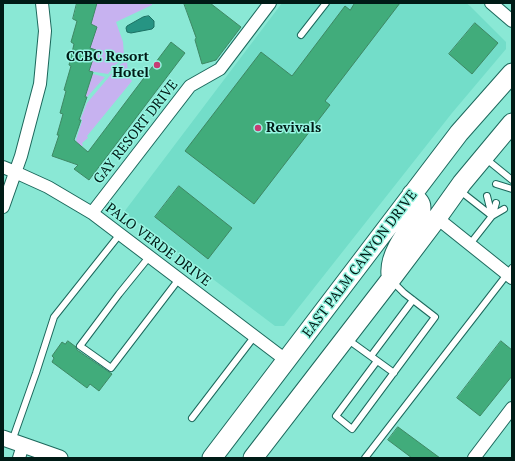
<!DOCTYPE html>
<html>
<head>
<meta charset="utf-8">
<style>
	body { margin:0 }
	#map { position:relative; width:515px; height:461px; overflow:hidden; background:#8ae8d5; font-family:"PT Serif",serif }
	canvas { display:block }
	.frame { position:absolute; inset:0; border:4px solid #001b16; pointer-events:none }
</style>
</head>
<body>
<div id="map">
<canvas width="515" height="461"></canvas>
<div class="frame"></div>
</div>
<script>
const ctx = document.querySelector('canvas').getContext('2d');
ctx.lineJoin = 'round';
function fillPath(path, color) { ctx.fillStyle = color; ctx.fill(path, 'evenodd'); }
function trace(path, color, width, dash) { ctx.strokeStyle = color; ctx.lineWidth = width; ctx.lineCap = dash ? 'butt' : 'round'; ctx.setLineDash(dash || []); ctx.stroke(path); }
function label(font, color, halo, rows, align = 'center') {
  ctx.font = font + ' "PT Serif",serif'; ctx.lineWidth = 3; ctx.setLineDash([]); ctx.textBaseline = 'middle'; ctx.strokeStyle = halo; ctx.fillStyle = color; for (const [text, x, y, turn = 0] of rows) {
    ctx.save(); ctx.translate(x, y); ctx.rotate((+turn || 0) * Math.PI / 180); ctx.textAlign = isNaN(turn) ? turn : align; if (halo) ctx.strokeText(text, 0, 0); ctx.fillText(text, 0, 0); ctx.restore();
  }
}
const built = new Path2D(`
	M 282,3 L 466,3 L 470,6 L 506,42 L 506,49 L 452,113 L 284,326 L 275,326 L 124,212 Z`);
const green = new Path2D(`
	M 97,3 L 152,3 L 152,5 L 116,22 L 123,42 L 124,55 L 123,59 L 115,65 L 108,74 L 89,71 L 96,50 L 90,48 L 97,27 L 91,24 Z
	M 127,61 L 128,76 L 132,81 L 87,136 L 88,138 L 82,143 L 83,145 L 77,150 L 71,157 L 77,142 L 76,140 L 82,121 L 81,118 L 87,103 L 119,65 Z
	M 93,74 L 105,77 L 87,97 L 82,96 L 86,93 Z`);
const water = new Path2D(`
	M 149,16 L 154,21 L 154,27 L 152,29 L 131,33 L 127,32 L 126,28 L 127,26 L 143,17 Z`);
const building = new Path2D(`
	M 77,3 L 97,3 L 91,24 L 97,27 L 90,48 L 96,50 L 89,71 L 93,72 L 85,97 L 87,97 L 79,120 L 81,120 L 74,140 L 88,152 L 171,42 L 185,53 L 89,180 L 74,169 L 78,165 L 52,156 L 59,135 L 57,135 L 63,114 L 60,113 L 66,91 L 64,90 L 71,66 L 69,65 L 74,44 L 71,42 L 77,21 L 73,19 Z
	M 184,3 L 210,3 L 241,27 L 216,60 L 202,64 L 195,40 L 196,38 Z
	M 355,3 L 400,3 L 325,101 L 330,105 L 254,204 L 185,151 L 261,52 L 292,76 L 345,6 L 350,10 Z
	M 475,23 L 498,43 L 472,74 L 449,54 Z
	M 179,186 L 232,228 L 208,259 L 155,217 Z
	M 68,341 L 76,347 L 77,350 L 112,374 L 99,391 L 90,384 L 87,388 L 52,362 L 54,358 L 52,356 L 62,342 L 65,344 Z
	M 501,341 L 512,350 L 512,376 L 480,416 L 457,398 Z
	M 398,427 L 440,458 L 412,458 L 388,440 Z`);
const service = new Path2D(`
	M 301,35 L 326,3
	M 485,158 L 512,180
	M 496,184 L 512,189
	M 459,190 L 492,216 L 470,244
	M 487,196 L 492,216
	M 493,214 L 496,203
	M 492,216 L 504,209
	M 149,257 L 119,294 L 80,346 L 111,368 L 179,279
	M 347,339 L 394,373
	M 371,356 L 413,300
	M 377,361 L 336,416 L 352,429 L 435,317 L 404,293 L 392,281
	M 192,418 L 254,337
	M 12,441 L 36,373 L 54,317 L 120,234
	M 365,458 L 512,268`);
const minor = new Path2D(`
	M 491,3 L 512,21
	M 3,167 L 15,172 L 48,187 L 92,213 L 287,361
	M 3,207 L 21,156 L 40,84 L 45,31 L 42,3
	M 92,213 L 190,86 L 220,69 L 270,3
	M 437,218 L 512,278
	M 19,458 L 23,445
	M 474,458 L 512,408`);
const tertiary = new Path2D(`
	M 3,438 L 60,458`);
const primary = new Path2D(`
	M 391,274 C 389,253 409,230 420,214 C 423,203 419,202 412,194
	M 212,458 L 459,133 L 512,73
	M 253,458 L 391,279 L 437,218 L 462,183 L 512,123`);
const markers = [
	[157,65,4,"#c63c74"],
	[258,128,4,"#c63c74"]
];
const poiNames = [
	["CCBC Resort",149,57],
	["Hotel",149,73],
	["Revivals",266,128,"left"]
];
const streetNames = [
	["GAY RESORT DRIVE",136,132,-52],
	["PALO VERDE DRIVE",158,245,37],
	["EAST PALM CANYON DRIVE",360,264,-53]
];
fillPath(built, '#73ddc9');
fillPath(green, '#c7b2f0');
fillPath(water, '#269483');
trace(water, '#1b7062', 1);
fillPath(building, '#41ac7b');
trace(building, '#3e8864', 1);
trace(service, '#1c685c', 8);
trace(minor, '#1c685c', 14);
trace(tertiary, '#1c685c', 17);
trace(primary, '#1c685c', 21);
trace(service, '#fff', 6);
trace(minor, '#fff', 12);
trace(tertiary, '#fff', 15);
trace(primary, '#fff', 19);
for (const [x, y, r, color] of markers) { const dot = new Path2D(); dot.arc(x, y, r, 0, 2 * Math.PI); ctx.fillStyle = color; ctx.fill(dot); trace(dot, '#97f5e2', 1.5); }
label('bold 14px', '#001b16', '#97f5e2', poiNames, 'right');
label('14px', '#001b16', '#97f5e2', streetNames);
</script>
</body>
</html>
